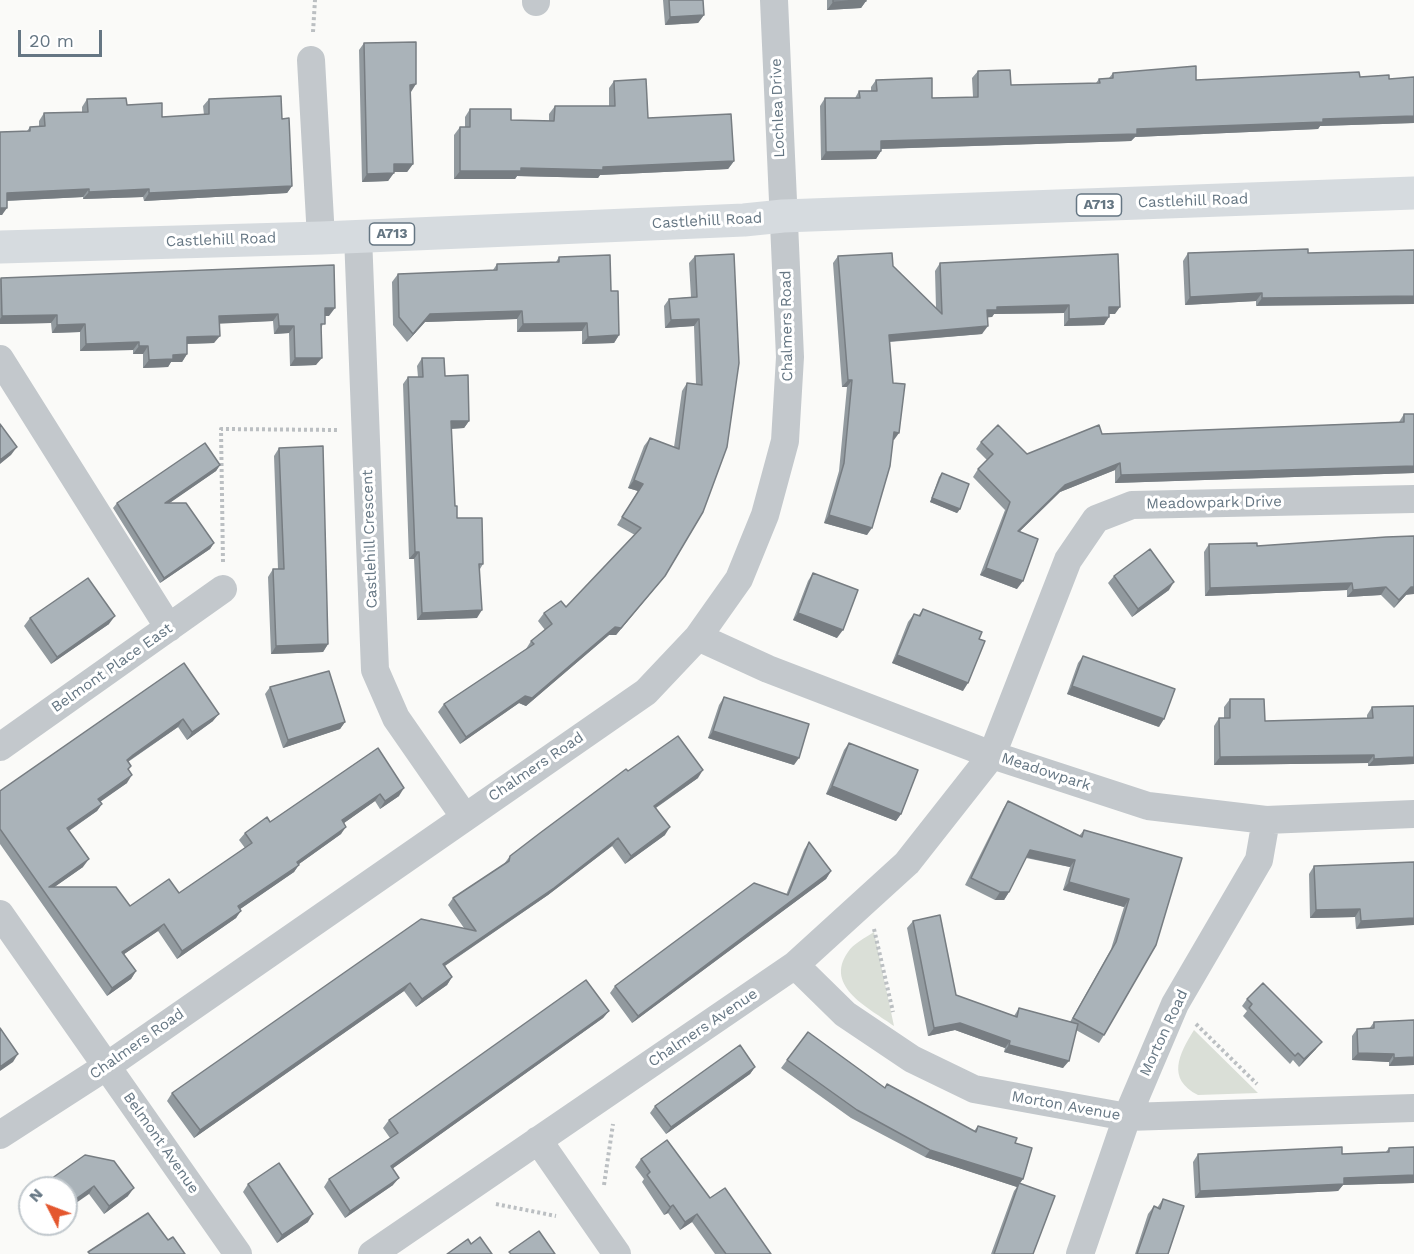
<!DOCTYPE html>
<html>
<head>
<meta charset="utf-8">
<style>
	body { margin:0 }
	#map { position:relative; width:1414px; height:1254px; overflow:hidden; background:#fafaf8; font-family:"Work Sans",sans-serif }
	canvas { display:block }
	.north { position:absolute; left:18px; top:1176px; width:60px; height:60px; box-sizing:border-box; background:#fff; border:2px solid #c1c8cd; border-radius:50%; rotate:312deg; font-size:16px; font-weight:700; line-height:24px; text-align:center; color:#657683 }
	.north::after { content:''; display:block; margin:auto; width:21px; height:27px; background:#e4572e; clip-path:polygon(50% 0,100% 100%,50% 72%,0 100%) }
	.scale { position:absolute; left:18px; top:30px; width:84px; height:27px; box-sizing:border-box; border:3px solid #657683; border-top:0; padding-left:8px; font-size:18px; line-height:21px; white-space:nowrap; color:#657683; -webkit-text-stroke:4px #fff; paint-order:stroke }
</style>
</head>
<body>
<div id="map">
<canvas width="1414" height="1254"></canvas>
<div class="north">N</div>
<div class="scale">20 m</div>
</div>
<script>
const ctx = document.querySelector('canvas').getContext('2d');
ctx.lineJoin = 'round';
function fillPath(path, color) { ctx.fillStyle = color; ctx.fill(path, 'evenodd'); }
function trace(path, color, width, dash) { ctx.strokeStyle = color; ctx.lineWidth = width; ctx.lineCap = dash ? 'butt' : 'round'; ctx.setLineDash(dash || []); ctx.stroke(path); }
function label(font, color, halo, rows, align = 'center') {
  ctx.font = font + ' "Work Sans",sans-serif'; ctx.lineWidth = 6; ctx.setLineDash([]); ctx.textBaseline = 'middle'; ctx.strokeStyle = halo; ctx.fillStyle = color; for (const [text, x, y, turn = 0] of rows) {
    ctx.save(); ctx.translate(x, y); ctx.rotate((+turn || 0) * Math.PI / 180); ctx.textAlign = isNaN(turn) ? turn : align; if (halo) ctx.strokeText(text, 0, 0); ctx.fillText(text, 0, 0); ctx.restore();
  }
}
const green = new Path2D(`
	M 874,932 L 894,1026 C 871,1009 823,987 848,952 C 853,944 865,938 874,932 Z
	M 1194,1030 L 1258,1093 L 1198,1095 C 1166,1079 1179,1054 1194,1030 Z`);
const path = new Path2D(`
	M 313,32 L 315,0
	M 223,562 L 221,429 L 339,430
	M 874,929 L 893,1012
	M 1196,1024 L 1257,1084
	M 604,1185 L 613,1124
	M 496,1204 L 556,1216`);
const minor = new Path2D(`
	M 536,2 L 536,0
	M 311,60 L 321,238
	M 358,236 L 375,670 L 396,718 L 464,816
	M 0,359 L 169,628
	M 698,637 L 768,669 L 992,755 L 1148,806 L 1266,820 L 1414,814
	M 0,747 L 223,589
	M 0,914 L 238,1254
	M 795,965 L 845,1014 L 912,1059 L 974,1089 L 1127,1117 L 1414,1108
	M 0,1135 L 107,1066 L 646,692 L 698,637 L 739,579 L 765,515 L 785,441 L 790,357 L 774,0
	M 538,1140 L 617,1254
	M 372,1254 L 795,965 L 907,863 L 992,755 L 1068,560 L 1096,519 L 1132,505 L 1414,499
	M 1080,1254 L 1127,1117 L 1175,1004 L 1259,860 L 1266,820`);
const major = new Path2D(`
	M 0,247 L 321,238 L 744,220 L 783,216 L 1414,193`);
const wall = new Path2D(`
	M 663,0 L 703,0 L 704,15 L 698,23 L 665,25 Z
	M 827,0 L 866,0 L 866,1 L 861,8 L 827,10 Z
	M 364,43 L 411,92 L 410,92 L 413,164 L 407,172 L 394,172 L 388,181 L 362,182 L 359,50 Z
	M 978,71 L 1011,85 L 1096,83 L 1099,79 L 1109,78 L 1113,73 L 1196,80 L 1360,77 L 1389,79 L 1414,77 L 1414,123 L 1320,126 L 1318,129 L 1135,137 L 1131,141 L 881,149 L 881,151 L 876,159 L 821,160 L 820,106 L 825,98 L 855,98 L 859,91 L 871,91 L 871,87 L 876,80 L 932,98 L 973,97 L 972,78 Z
	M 614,81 L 648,118 L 734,161 L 728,169 L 600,175 L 598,178 L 517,176 L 515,179 L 454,179 L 454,135 L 460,127 L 465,127 L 465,117 L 470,109 L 511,120 L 549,121 L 549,114 L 555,106 L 609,106 L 609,88 Z
	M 87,99 L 127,105 L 162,117 L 204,115 L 203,106 L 209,99 L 282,119 L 292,186 L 287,193 L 144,201 L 143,197 L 83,199 L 83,197 L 7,201 L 2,215 L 0,215 L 0,132 L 27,131 L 30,127 L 39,126 L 39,121 L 44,113 L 82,112 L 82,107 Z
	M 1308,249 L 1256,306 L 1256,301 L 1185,305 L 1183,261 L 1188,253 Z
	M 734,254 L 665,576 L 616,635 L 609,635 L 526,706 L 519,703 L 460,744 L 438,712 L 444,704 L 526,649 L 531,641 L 545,630 L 538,621 L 544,613 L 566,607 L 635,535 L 617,525 L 638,491 L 628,488 L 644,446 L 650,438 L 674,447 L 682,391 L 687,383 L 696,384 L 694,326 L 665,328 L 664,306 L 669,299 L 691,297 L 689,263 L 695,256 Z
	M 838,256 L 893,266 L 936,308 L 935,271 L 940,263 L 1115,314 L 1109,314 L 1104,325 L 1064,326 L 1064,313 L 994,314 L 992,317 L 987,317 L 982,334 L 890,342 L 894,440 L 893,440 L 867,535 L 824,523 L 839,471 L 847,387 L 842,387 L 833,263 Z
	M 559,257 L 611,291 L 619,335 L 614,343 L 582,344 L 582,331 L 517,332 L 517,319 L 425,322 L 407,342 L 393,325 L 392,282 L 398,274 L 493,270 L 497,264 L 556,262 Z
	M 1,278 L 329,316 L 325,316 L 321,330 L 316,365 L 290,366 L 289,333 L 274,334 L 273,321 L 219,323 L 214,343 L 187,344 L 187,354 L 182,362 L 171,362 L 168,367 L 143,368 L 143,354 L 133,354 L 133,350 L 80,351 L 80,332 L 52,333 L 51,323 L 0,324 L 0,279 Z
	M 422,358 L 445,376 L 469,421 L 464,428 L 451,429 L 455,506 L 457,518 L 483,564 L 480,569 L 477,618 L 417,620 L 414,559 L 409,559 L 403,384 L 408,377 L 418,377 L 417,366 Z
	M 1404,414 L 1414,473 L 1115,483 L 1115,470 L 1060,492 L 1019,532 L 1017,589 L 980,575 L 1005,510 L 973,477 L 978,469 L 987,460 L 976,449 L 981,442 L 1027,454 L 1102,434 L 1399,422 Z
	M 279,448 L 328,644 L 323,652 L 271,654 L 268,577 L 273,569 L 278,569 L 274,456 Z
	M 220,465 L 216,471 L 169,503 L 214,543 L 210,549 L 160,583 L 113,508 L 117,503 Z
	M 942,473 L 960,509 L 957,513 L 930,502 L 939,477 Z
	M 1386,537 L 1406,595 L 1394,608 L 1381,595 L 1347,597 L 1347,590 L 1205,596 L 1204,552 L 1209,544 L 1257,546 Z
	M 813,573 L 837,638 L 793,620 L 808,581 Z
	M 1114,576 L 1169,590 L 1132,617 L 1108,583 Z
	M 923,609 L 963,691 L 892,663 L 908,622 L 914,614 L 918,616 Z
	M 30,618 L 109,624 L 51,664 L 24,626 Z
	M 1083,656 L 1159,727 L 1067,694 L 1078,663 Z
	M 184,663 L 213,721 L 187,740 L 178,727 L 128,762 L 128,770 L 127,783 L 100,801 L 102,804 L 97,811 L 69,831 L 83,867 L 54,887 L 130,906 L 179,893 L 245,848 L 239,840 L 245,833 L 270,822 L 378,748 L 399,796 L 380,809 L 375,801 L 344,823 L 341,834 L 299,864 L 294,872 L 240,909 L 236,918 L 177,959 L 158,931 L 124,954 L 136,971 L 131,979 L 107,996 L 0,844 L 0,791 Z
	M 270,687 L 345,722 L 340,729 L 283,748 L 265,694 Z
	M 724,697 L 794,765 L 708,738 L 719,705 Z
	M 1230,699 L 1265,721 L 1367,718 L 1367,715 L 1372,707 L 1414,706 L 1414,764 L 1368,766 L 1368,763 L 1214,765 L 1214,726 L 1219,718 L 1224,718 L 1224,707 Z
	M 849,743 L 901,814 L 896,821 L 826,794 L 844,750 Z
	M 628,771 L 698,778 L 656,808 L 665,835 L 625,864 L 612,846 L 548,895 L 445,966 L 452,977 L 447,985 L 416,1007 L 404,991 L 194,1138 L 167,1101 L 172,1093 L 464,928 L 448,905 L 453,898 L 504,864 L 510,856 Z
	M 1008,801 L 1079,836 L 1084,830 L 1182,858 L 1104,1035 L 1099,1043 L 1076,1030 L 1063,1068 L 1004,1052 L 1005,1048 L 955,1030 L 928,1036 L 907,928 L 913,921 L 956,995 L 1014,1016 L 1019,1008 L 1070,1022 L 1111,949 L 1124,907 L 1063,890 L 1070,867 L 1026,858 L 1009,892 L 1004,900 L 995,900 L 965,885 L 1003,809 Z
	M 809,842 L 831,871 L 826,879 L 632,1023 L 610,993 L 615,986 L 786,895 L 804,850 Z
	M 1414,862 L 1356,929 L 1355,917 L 1310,918 L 1309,874 L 1314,866 Z
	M 1247,999 L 1316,1049 L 1299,1067 L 1293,1060 L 1290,1064 L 1243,1016 L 1247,1011 L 1242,1006 Z
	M 609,1011 L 603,1018 L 393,1168 L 393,1185 L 345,1218 L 324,1187 L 329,1179 L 390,1138 L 383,1128 L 389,1120 Z
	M 1374,1022 L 1414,1065 L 1389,1066 L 1389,1062 L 1352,1060 L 1352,1036 L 1357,1029 L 1369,1029 Z
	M 808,1032 L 885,1088 L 887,1084 L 974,1131 L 978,1126 L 1015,1143 L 1023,1179 L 1020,1183 L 1033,1254 L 991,1254 L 1014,1191 L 1017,1187 L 925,1157 L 851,1118 L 781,1068 Z
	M 755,1067 L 750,1074 L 666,1134 L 650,1113 L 655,1106 Z
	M 1414,1147 L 1414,1183 L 1343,1185 L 1338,1191 L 1195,1198 L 1193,1162 L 1198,1154 L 1342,1154 L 1385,1153 L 1389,1148 Z
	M 85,1155 L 128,1196 L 104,1214 L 89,1194 Z
	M 641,1159 L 710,1198 L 771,1254 L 715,1254 L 692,1222 L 680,1230 L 668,1213 L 664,1215 L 642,1182 L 644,1179 L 635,1167 Z
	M 248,1184 L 308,1222 L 277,1243 L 243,1192 Z
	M 30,1195 L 30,1204 L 27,1200 Z
	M 1163,1199 L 1168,1254 L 1135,1254 L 1148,1214 L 1154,1206 L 1157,1208 Z`);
const shadedWall = new Path2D(`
	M 866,1 L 861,8 L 827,10 L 833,2 Z
	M 704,15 L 698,23 L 665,25 L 670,17 Z
	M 416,84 L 411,92 L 404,92 L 410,85 Z
	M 1414,116 L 1414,123 L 1320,126 L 1318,129 L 1135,137 L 1131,141 L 876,149 L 881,141 L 1137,129 L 1323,119 Z
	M 881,151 L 876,159 L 821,160 L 826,152 Z
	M 734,161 L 728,169 L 600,175 L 598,178 L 517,176 L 515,179 L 454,179 L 460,171 L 521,168 L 603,167 Z
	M 394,164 L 413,164 L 407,172 L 388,172 Z
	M 394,173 L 388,181 L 362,182 L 367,174 Z
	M 292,186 L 287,193 L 144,201 L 149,193 Z
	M 89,189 L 83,197 L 1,201 L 7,193 Z
	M 149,189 L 143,197 L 83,199 L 89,192 Z
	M 0,208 L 7,208 L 2,215 L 0,215 Z
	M 1262,293 L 1256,301 L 1185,305 L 1190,297 Z
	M 1414,296 L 1414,304 L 1256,306 L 1262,298 Z
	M 1069,305 L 1064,313 L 994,314 L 992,317 L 982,318 L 987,310 L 997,307 Z
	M 1109,307 L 1120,307 L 1115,314 L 1104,314 Z
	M 325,308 L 335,308 L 329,316 L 319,316 Z
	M 522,311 L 517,319 L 425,322 L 407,342 L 413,334 L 430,314 Z
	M 278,314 L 273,321 L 214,324 L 219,316 Z
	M 57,315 L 51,323 L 0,324 L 0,319 L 2,316 Z
	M 1109,317 L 1104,325 L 1064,326 L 1069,319 Z
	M 699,319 L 694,326 L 665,328 L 671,320 Z
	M 587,323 L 582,331 L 517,332 L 523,324 Z
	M 85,324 L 80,332 L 52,333 L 57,325 Z
	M 279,326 L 294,326 L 289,333 L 274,334 Z
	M 988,326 L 982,334 L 884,342 L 889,335 Z
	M 619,335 L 614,343 L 582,344 L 588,337 Z
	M 220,336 L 214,343 L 182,344 L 187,337 Z
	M 139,342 L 133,350 L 80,351 L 86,344 Z
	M 139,346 L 148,346 L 143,354 L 133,354 Z
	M 187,354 L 182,362 L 171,362 L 168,367 L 143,368 L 149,360 L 173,355 Z
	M 295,358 L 322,358 L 316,365 L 290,366 Z
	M 848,380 L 852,380 L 847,387 L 842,387 Z
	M 451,421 L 469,421 L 464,428 L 446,429 Z
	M 894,432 L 899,433 L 894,440 L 888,440 Z
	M 17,447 L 11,455 L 0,464 L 0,460 Z
	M 1120,463 L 1115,470 L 1060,492 L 1012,539 L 1018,531 L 1065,485 Z
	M 220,465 L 216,471 L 161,509 L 165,503 Z
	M 1414,466 L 1414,473 L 1115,483 L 1121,475 Z
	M 634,480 L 643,484 L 638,491 L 628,488 Z
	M 932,498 L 960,509 L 957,513 L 930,502 Z
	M 829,515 L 872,528 L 867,535 L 824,523 Z
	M 214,543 L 210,549 L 160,583 L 164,578 Z
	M 415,552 L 419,552 L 414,559 L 409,559 Z
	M 986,568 L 1023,581 L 1017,589 L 980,575 Z
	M 665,576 L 616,635 L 609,635 L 526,706 L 519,703 L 460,744 L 466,737 Z
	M 1174,582 L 1169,590 L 1132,617 L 1138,609 Z
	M 1352,583 L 1347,590 L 1205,596 L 1210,588 Z
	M 1386,587 L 1381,595 L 1347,597 L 1353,590 Z
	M 1411,587 L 1414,587 L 1414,594 L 1406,595 L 1394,608 L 1399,600 Z
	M 482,610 L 477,618 L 417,620 L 422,613 Z
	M 798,613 L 843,630 L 837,638 L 793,620 Z
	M 115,616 L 109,624 L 51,664 L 57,657 Z
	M 328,644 L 323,652 L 271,654 L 276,646 Z
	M 897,655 L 968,683 L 963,691 L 892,663 Z
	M 1072,686 L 1164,719 L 1159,727 L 1067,694 Z
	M 219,714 L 213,721 L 187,740 L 192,732 Z
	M 183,719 L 178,727 L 127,762 L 127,760 L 133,755 Z
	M 345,722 L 340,729 L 283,748 L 288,740 Z
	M 713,731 L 799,758 L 794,765 L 708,738 Z
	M 1374,755 L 1368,763 L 1214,765 L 1220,757 Z
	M 1414,757 L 1414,764 L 1368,766 L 1374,759 Z
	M 703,770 L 698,778 L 648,813 L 654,806 Z
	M 132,775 L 127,783 L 93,807 L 98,799 Z
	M 832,786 L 901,814 L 896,821 L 826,794 Z
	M 404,788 L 399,796 L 380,809 L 385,801 Z
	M 380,794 L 375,801 L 337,828 L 342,820 Z
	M 102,804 L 97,811 L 61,836 L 67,828 Z
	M 346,827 L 341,834 L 292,869 L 297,862 Z
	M 670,827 L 665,835 L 625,864 L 631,856 Z
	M 618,838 L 612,846 L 548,895 L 437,971 L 443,964 Z
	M 1030,850 L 1075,860 L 1070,867 L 1025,857 Z
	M 89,859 L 83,867 L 46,893 L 49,887 Z
	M 299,865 L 294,872 L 233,914 L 238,906 Z
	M 831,871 L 826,879 L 632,1023 L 638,1016 Z
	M 1069,882 L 1129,899 L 1124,907 L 1063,890 Z
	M 1000,892 L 1009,892 L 1004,900 L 995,900 Z
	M 1360,909 L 1355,917 L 1310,918 L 1316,910 Z
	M 241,911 L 236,918 L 177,959 L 182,951 Z
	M 1414,918 L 1414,925 L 1356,929 L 1361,921 Z
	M 164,924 L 158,931 L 117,959 L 122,952 Z
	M 136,971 L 131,979 L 107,996 L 112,988 Z
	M 452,977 L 447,985 L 416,1007 L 422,999 Z
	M 410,983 L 404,991 L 194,1138 L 200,1130 Z
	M 609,1011 L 603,1018 L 385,1174 L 391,1166 Z
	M 960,1023 L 1010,1041 L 1005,1048 L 955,1030 L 928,1036 L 934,1028 Z
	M 1322,1042 L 1316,1049 L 1299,1067 L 1304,1059 Z
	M 1009,1045 L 1069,1061 L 1063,1068 L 1004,1052 Z
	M 1358,1053 L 1394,1054 L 1389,1062 L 1352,1060 Z
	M 18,1054 L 13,1062 L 0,1071 L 0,1067 Z
	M 1414,1057 L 1414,1065 L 1389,1066 L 1394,1058 Z
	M 755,1067 L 750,1074 L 666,1134 L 671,1127 Z
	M 930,1150 L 1023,1179 L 1017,1187 L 925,1157 Z
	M 1414,1175 L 1414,1183 L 1343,1185 L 1338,1191 L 1195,1198 L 1200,1191 L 1344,1178 Z
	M 399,1178 L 393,1185 L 345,1218 L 350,1211 Z
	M 94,1186 L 89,1194 L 66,1210 L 66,1206 Z
	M 134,1188 L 128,1196 L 104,1214 L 109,1206 Z
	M 673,1205 L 668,1213 L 664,1215 L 670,1207 Z
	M 313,1214 L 308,1222 L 277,1243 L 282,1235 Z
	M 697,1214 L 692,1222 L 680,1230 L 685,1222 Z`);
const building = new Path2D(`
	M 669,0 L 703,0 L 704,15 L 670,17 Z
	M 833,0 L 866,0 L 866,1 L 833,2 Z
	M 416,42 L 416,84 L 410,85 L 413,164 L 394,164 L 394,173 L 367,174 L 364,43 Z
	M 1196,66 L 1196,80 L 1359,72 L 1360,77 L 1389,75 L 1389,79 L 1414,77 L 1414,116 L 1323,119 L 1323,122 L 1137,129 L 1137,134 L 881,141 L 881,151 L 826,152 L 825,98 L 860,98 L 859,91 L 877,91 L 876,80 L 932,78 L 932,98 L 978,97 L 978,71 L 1010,70 L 1011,85 L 1100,83 L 1099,79 L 1113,78 L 1113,73 Z
	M 646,79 L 648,118 L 731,114 L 734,161 L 603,167 L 603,170 L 521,168 L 521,171 L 460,171 L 460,127 L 470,127 L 470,109 L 511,109 L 511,120 L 554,121 L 555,106 L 615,106 L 614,81 Z
	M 281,96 L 282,119 L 289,118 L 292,186 L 149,193 L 149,189 L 89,192 L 89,189 L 7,193 L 7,208 L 0,208 L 0,132 L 30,131 L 30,127 L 45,126 L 44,113 L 88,112 L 87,99 L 126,98 L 127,105 L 162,103 L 162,117 L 209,114 L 209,99 Z
	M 1308,249 L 1308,253 L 1414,250 L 1414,296 L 1262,298 L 1262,293 L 1190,297 L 1188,253 Z
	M 892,253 L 893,266 L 942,314 L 940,263 L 1118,254 L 1120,307 L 1109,307 L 1109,317 L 1069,319 L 1069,305 L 997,307 L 997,310 L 987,310 L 988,326 L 889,335 L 893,383 L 905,384 L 899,433 L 894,432 L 890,466 L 872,528 L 829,515 L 844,463 L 852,380 L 848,380 L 838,256 Z
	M 734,254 L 739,363 L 727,447 L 703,512 L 665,576 L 621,628 L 615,627 L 532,698 L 525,696 L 466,737 L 444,704 L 534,644 L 531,641 L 552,624 L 544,613 L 561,601 L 566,607 L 641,528 L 622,517 L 643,484 L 634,480 L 650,438 L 679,449 L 687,383 L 702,385 L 699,319 L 671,320 L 669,299 L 697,297 L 695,256 Z
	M 610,255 L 611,291 L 618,291 L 619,335 L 588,337 L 587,323 L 523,324 L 522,311 L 430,314 L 413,334 L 399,317 L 398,274 L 497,270 L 497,264 L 559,262 L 559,257 Z
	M 334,265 L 335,308 L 325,308 L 325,324 L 321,324 L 322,358 L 295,358 L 294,326 L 279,326 L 278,314 L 219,316 L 220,336 L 187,337 L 187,354 L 173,355 L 173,359 L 149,360 L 148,346 L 139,346 L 139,342 L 86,344 L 85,324 L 57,325 L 57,315 L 2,316 L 1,278 Z
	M 422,358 L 444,358 L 445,376 L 468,375 L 469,421 L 451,421 L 455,506 L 457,506 L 457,518 L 482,518 L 483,564 L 479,564 L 482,610 L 422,613 L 419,552 L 415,552 L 408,377 L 423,377 Z
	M 1404,414 L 1414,414 L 1414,466 L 1121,475 L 1120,463 L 1065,485 L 1018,531 L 1038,539 L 1023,581 L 986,568 L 1010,502 L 978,469 L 993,454 L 981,442 L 998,425 L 1027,454 L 1099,425 L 1102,434 L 1404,422 Z
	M 0,424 L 17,447 L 0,460 Z
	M 205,443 L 220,465 L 165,503 L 186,503 L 214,543 L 164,578 L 117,503 Z
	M 323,446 L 328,644 L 276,646 L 273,569 L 284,569 L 279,448 Z
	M 942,473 L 969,484 L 960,509 L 932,498 Z
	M 1414,536 L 1414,587 L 1411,587 L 1399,600 L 1386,587 L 1353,590 L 1352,583 L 1210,588 L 1209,544 L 1257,543 L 1257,546 L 1386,537 Z
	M 1150,549 L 1174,582 L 1138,609 L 1114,576 Z
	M 813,573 L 858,590 L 843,630 L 798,613 Z
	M 88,578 L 115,616 L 57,657 L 30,618 Z
	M 923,609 L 982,632 L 979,639 L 985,641 L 968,683 L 897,655 L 914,614 L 920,616 Z
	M 1083,656 L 1175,689 L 1164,719 L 1072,686 Z
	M 184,663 L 219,714 L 192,732 L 183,719 L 133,755 L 127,760 L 131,766 L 128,769 L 132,775 L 98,799 L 102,804 L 67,828 L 89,859 L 49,887 L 116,887 L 130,906 L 169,879 L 179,893 L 252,843 L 245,833 L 267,817 L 270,822 L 378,748 L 404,788 L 385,801 L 380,794 L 342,820 L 346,827 L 297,862 L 299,865 L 238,906 L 241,911 L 182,951 L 164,924 L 122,952 L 136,971 L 112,988 L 0,829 L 0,791 Z
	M 329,671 L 345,722 L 288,740 L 270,687 Z
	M 724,697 L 809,724 L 799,758 L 713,731 Z
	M 1230,699 L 1264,699 L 1265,721 L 1373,718 L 1372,707 L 1414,706 L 1414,757 L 1374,759 L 1374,755 L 1220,757 L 1219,718 L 1230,718 Z
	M 678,736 L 703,770 L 654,806 L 670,827 L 631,856 L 618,838 L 554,888 L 443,964 L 452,977 L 422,999 L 410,983 L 200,1130 L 172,1093 L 421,919 L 476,931 L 453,898 L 509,861 L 510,856 L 540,833 L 626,769 L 628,771 Z
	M 849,743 L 918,770 L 901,814 L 832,786 Z
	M 1008,801 L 1082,837 L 1084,830 L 1182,858 L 1156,945 L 1104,1035 L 1073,1018 L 1116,942 L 1129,899 L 1069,882 L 1075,860 L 1030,850 L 1009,892 L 1000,892 L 971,878 Z
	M 809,842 L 831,871 L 638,1016 L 615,986 L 754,883 L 788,895 Z
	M 1414,862 L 1414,918 L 1361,921 L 1360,909 L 1316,910 L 1314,866 Z
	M 940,915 L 956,995 L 1017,1017 L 1019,1008 L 1078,1024 L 1069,1061 L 1009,1045 L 1010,1041 L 960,1023 L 934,1028 L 913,921 Z
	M 586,980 L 609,1011 L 391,1166 L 399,1178 L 350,1211 L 329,1179 L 398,1133 L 389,1120 Z
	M 1263,983 L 1322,1042 L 1304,1059 L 1298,1053 L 1295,1056 L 1249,1008 L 1252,1004 L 1247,999 Z
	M 1414,1020 L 1414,1057 L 1394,1058 L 1394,1054 L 1358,1053 L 1357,1029 L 1374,1028 L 1374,1022 Z
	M 0,1028 L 18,1054 L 0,1067 Z
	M 808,1032 L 885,1088 L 887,1084 L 976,1132 L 978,1126 L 1017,1138 L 1015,1143 L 1032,1148 L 1023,1179 L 930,1150 L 857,1110 L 787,1060 Z
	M 740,1045 L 755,1067 L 671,1127 L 655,1106 Z
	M 667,1140 L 710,1198 L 725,1188 L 771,1254 L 726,1254 L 697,1214 L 685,1222 L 673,1205 L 670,1207 L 647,1175 L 650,1172 L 641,1159 Z
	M 1342,1147 L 1342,1154 L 1389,1152 L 1389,1148 L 1414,1147 L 1414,1175 L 1344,1178 L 1344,1184 L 1200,1191 L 1198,1154 Z
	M 85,1155 L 114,1161 L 134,1188 L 109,1206 L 94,1186 L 66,1206 L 66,1188 L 38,1188 Z
	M 279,1163 L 313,1214 L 282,1235 L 248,1184 Z
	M 1019,1183 L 1055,1196 L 1033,1254 L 994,1254 Z
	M 1163,1199 L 1184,1206 L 1168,1254 L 1137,1254 L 1154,1206 L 1160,1209 Z
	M 148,1213 L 168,1240 L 173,1237 L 185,1254 L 90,1254 L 88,1252 Z
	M 539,1231 L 555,1254 L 511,1254 L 509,1252 Z
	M 480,1237 L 492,1254 L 447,1254 L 468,1239 L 471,1244 Z`);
const shields = [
	[1099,205,45],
	[392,234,45]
];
const shieldNames = [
	["A713",1099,205],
	["A713",392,234]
];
const streetNames = [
	["Lochlea Drive",778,108,-92],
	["Castlehill Road",1193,201,-2],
	["Castlehill Road",707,221,-3],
	["Castlehill Road",221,240,-2],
	["Chalmers Road",787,326,-91],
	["Meadowpark Drive",1214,503,-1],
	["Castlehill Crescent",370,539,-92],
	["Belmont Place East",112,668,-35],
	["Chalmers Road",536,767,-34],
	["Meadowpark",1046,772,18],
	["Chalmers Avenue",703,1028,-34],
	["Morton Road",1164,1033,-65],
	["Chalmers Road",137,1044,-35],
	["Morton Avenue",1066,1106,10],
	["Belmont Avenue",161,1143,55]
];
fillPath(green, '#dadfd7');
trace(path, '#bbbfc2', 4, [3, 3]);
trace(minor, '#c3c8cc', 28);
trace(major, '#d6dbdf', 33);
fillPath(wall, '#929a9f');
fillPath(shadedWall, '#777d82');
fillPath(building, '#aab3b9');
trace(building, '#777d82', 1.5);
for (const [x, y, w] of shields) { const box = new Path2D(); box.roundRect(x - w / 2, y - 11, w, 22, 4.5); ctx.fillStyle = '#fff'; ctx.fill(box); trace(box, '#657683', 1.5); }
label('bold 14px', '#657683', null, shieldNames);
label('15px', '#657683', '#fff', streetNames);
</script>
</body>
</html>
